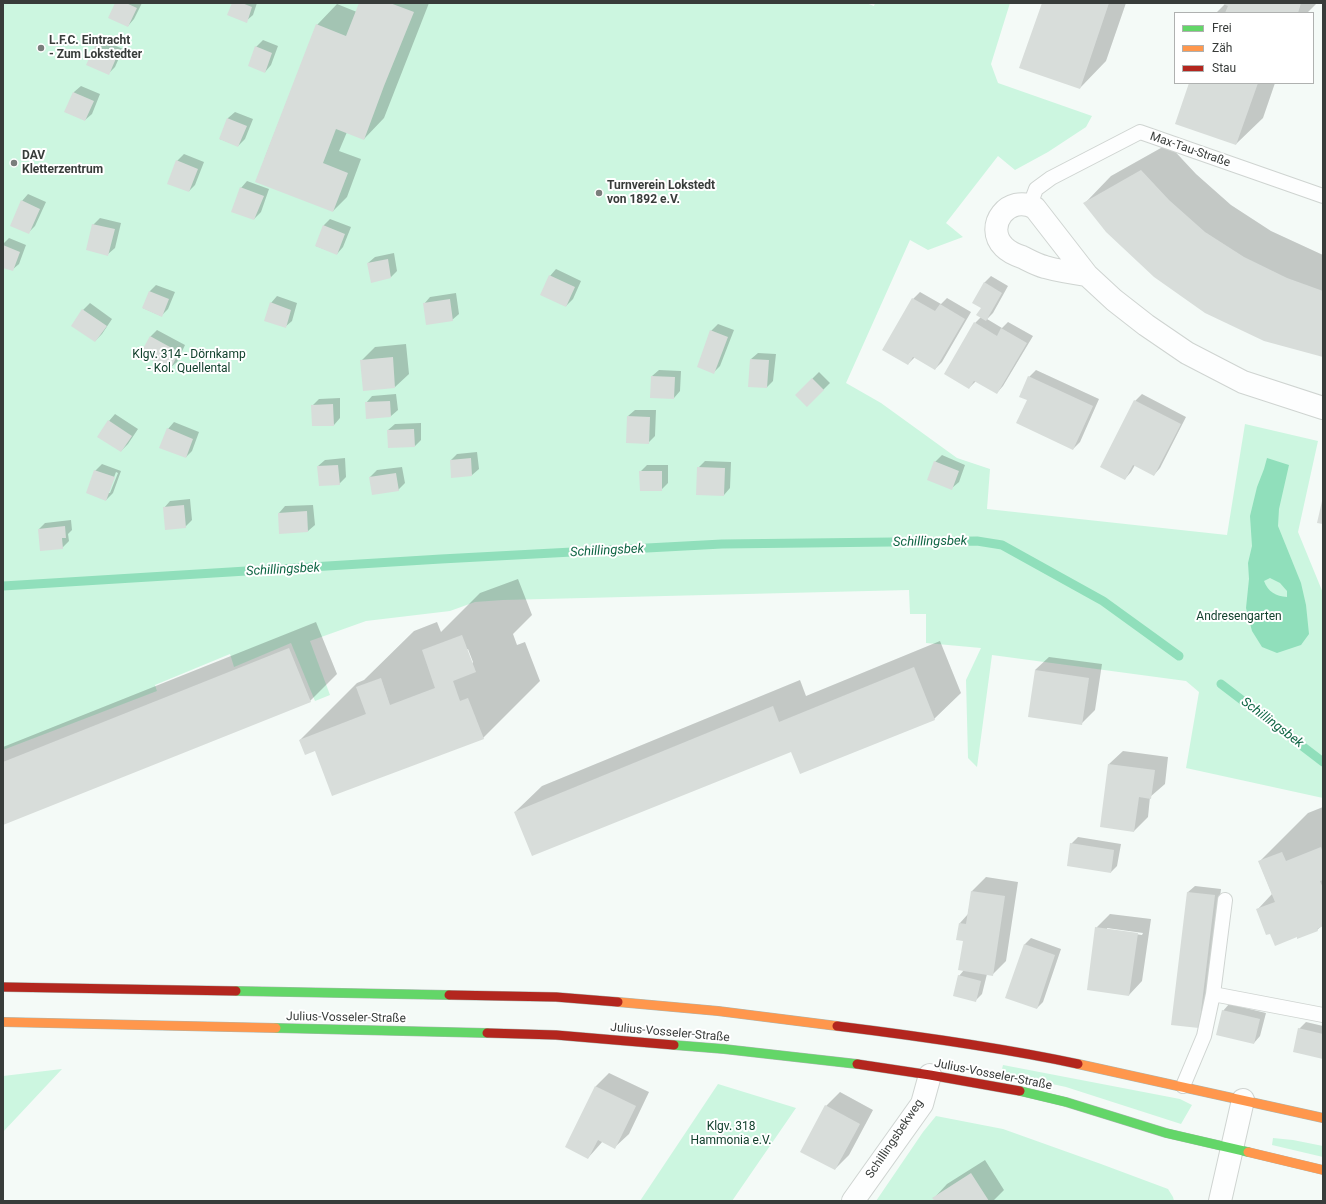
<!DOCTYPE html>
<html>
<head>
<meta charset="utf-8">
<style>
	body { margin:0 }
	#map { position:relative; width:1326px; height:1204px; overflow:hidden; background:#f4faf7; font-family:Roboto,sans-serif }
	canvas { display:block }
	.frame { position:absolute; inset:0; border:4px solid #383c3a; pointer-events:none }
	.legend { position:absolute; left:1174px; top:12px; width:140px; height:72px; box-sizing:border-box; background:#fff; border:1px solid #afb1b0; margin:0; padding:5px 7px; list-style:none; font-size:12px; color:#383c3a }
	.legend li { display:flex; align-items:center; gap:8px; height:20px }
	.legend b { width:20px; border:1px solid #afb1b0 }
</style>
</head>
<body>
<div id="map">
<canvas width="1326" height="1204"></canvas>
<div class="frame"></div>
<ul class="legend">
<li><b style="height:5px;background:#63d668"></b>Frei</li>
<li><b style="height:5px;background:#ff974d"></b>Zäh</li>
<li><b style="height:5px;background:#b3261e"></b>Stau</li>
</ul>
</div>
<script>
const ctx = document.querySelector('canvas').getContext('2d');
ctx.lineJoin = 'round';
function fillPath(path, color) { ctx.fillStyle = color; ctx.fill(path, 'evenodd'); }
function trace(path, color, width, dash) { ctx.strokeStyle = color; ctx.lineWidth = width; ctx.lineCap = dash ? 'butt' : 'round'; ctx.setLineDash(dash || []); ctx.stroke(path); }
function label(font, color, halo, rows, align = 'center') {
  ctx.font = font + ' Roboto,sans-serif'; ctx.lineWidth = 4; ctx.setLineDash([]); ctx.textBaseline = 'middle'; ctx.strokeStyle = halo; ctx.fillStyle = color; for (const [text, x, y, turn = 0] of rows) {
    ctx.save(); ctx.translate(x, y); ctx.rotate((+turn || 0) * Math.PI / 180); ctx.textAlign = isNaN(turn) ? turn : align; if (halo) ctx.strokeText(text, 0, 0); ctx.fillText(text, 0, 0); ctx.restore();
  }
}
const green = new Path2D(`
	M 3,3 L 866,3 L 874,6 L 875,3 L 1010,3 L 991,64 L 998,83 L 1092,116 L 1086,127 L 1048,152 L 1015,170 L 998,156 L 946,223 L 963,237 L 928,250 L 910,240 L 846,383 L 881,403 L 957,458 L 990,469 L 987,509 L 1227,535 L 1245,424 L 1318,441 L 1298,532 L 1323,593 L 1323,798 L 1186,768 L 1199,692 L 1186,681 L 992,655 L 977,767 L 968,758 L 966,680 L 981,648 L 926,643 L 926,614 L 910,614 L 909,590 L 503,600 L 475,602 L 450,611 L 366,621 L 310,641 L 330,695 L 315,701 L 291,643 L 234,667 L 230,654 L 155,685 L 157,691 L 3,750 Z
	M 1003,1065 L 1180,1099 L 1192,1105 L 1181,1124 L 1066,1087 L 1001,1073 Z
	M 62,1069 L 3,1132 L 3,1076 Z
	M 718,1084 L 796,1108 L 732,1201 L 640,1201 Z
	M 936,1116 L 1003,1129 L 1101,1164 L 1168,1189 L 1173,1197 L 1174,1201 L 876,1201 L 923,1132 Z
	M 1273,1138 L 1293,1140 L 1323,1146 L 1323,1157 L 1272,1145 Z`);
const water = new Path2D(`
	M 1267,458 L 1289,465 L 1279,509 L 1278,526 L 1301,583 L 1306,605 L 1309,634 L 1301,645 L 1277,653 L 1262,647 L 1252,631 L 1246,608 L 1249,579 L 1248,563 L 1252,546 L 1250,516 L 1257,487 L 1264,469 ZM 1270,578 L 1280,583 L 1287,591 L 1287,597 C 1276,596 1268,592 1264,581 Z`);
const shadow = new Path2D(`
	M 116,3 L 142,3 L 134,19 L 128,26 Z
	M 233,3 L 257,3 L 253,15 L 246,21 Z
	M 360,3 L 429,3 L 384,118 L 364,139 L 347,132 L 339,151 L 361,159 L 347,197 L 333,211 L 264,160 L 317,25 L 337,4 L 357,12 Z
	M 1043,3 L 1126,3 L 1106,61 L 1080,88 Z
	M 1223,3 L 1317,3 L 1307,13 L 1216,13 L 1225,4 Z
	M 102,40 L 123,49 L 115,67 L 108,74 L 95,46 Z
	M 263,40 L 278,46 L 271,65 L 265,72 L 256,47 Z
	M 1190,83 L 1275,83 L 1263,118 L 1236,144 Z
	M 81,86 L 100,94 L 92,114 L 85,120 L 66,112 L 74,92 Z
	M 235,112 L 253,119 L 245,139 L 238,146 L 220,139 L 228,118 Z
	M 1168,144 L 1196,174 L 1231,205 L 1271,231 L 1323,255 L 1323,356 L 1085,203 L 1111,176 Z
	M 184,154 L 204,162 L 195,185 L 189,191 L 177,161 Z
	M 247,181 L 269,189 L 261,212 L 254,219 L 241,188 Z
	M 28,194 L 46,202 L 35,226 L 28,233 L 22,201 Z
	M 100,218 L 121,223 L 115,248 L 108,254 L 93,225 Z
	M 330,219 L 351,227 L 343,247 L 337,254 L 316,246 L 324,225 Z
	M 9,238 L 26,245 L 19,264 L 12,270 L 3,267 L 3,244 Z
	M 394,253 L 397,271 L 391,277 L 368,263 L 375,257 Z
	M 556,269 L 581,281 L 573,299 L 566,306 L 550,276 Z
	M 991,276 L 1008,286 L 993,313 L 987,319 L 1002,328 L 1008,322 L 1033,336 L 1003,386 L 997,393 L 976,381 L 969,388 L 975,323 L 981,317 L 984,283 Z
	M 156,285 L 175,292 L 168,309 L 161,316 L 143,308 L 150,291 Z
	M 920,292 L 941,304 L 947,298 L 971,312 L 942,362 L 935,369 L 915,357 L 908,364 L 913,299 Z
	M 456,293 L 459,314 L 452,320 L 424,304 L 430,297 Z
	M 277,296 L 297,303 L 292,321 L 285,327 L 271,303 Z
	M 90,303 L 112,319 L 102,334 L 95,341 L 83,310 Z
	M 718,324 L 734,330 L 720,366 L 714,372 L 711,331 Z
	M 157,330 L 185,345 L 177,362 L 170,368 L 150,337 Z
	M 406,344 L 409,374 L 395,387 L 361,361 L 375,347 Z
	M 758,353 L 776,354 L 773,381 L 767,387 L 751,359 Z
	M 659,370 L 681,371 L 680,391 L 674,398 L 652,376 Z
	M 1036,370 L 1099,399 L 1080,442 L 1073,449 L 1028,400 L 1029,377 Z
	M 819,372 L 830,383 L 807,406 L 796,395 Z
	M 396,394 L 398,410 L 391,416 L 367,418 L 366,403 L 372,396 Z
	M 1142,394 L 1186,417 L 1160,468 L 1154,475 L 1135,465 L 1131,472 L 1125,479 L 1135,401 Z
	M 340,398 L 340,418 L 334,425 L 312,406 L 319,399 Z
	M 635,410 L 656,410 L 655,436 L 648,443 L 628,416 Z
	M 115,414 L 138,429 L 128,444 L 121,451 L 109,421 Z
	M 174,422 L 199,432 L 192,451 L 186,457 L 168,429 Z
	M 421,423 L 421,440 L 415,446 L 388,430 L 395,424 Z
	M 477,452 L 479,469 L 472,475 L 451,460 L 457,454 Z
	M 942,455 L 965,465 L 959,482 L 952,488 L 935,462 Z
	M 345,458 L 346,477 L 339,484 L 318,466 L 325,460 Z
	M 705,461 L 731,462 L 730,488 L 724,495 L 698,468 Z
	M 102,464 L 121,471 L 113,493 L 106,500 L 95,471 ZM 116,472 L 118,473 L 110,493 L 108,493 Z
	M 647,465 L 668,465 L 668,483 L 661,490 L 640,472 Z
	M 402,467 L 405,483 L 398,490 L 370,477 L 377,470 Z
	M 190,499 L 192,520 L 185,527 L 164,508 L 170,501 Z
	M 313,505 L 315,525 L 308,531 L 279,513 L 285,506 Z
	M 71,520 L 72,530 L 68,534 L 69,541 L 62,548 L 39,529 L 45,523 Z
	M 518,579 L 532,615 L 513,634 L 517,645 L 525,642 L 540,681 L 483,738 L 315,750 L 300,740 L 357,683 L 364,680 L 414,631 L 437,622 L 441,632 L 480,593 ZM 468,649 L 473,662 L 472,664 L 466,650 Z
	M 316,622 L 337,674 L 310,701 L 3,824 L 3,747 Z
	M 940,641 L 961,693 L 934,719 L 515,812 L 542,786 L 800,680 L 806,696 Z
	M 1049,657 L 1102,664 L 1095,710 L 1081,724 L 1035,670 Z
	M 1123,751 L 1168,757 L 1165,784 L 1150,797 L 1148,817 L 1134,831 L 1109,764 Z
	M 1323,807 L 1323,925 L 1317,930 L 1297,936 L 1270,933 L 1257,910 L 1272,894 L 1259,862 L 1308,813 Z
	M 1078,837 L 1121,844 L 1117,866 L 1111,872 L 1071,844 Z
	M 986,877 L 1018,882 L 1006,961 L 993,974 L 987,974 L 982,994 L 975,1001 L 959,976 L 964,970 L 964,940 L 960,923 L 968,914 L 972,891 Z
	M 1195,886 L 1221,889 L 1206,1020 L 1199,1027 L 1188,892 Z
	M 1110,914 L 1151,919 L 1142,981 L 1129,995 L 1096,928 ZM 1107,928 L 1143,933 L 1142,935 L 1107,930 Z
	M 1031,938 L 1061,949 L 1043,1002 L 1037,1008 L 1024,945 Z
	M 1229,1004 L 1266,1013 L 1260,1036 L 1254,1043 L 1223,1011 Z
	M 1306,1022 L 1323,1026 L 1323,1058 L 1299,1029 Z
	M 609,1073 L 649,1092 L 629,1134 L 615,1147 L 603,1141 L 588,1158 L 596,1086 Z
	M 840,1092 L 873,1110 L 849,1155 L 835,1169 L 826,1106 Z
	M 985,1160 L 1004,1190 L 993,1201 L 936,1201 L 934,1198 L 947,1184 Z`);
const stream = new Path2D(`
	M 3,586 L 441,559 L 722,544 L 977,541 L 1002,545 L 1103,601 L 1179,656
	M 1221,684 L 1323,762`);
const building = new Path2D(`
	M 115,3 L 126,3 L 137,8 L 128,27 L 108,18 Z
	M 232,3 L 242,3 L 252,7 L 247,23 L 227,15 Z
	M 359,3 L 390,3 L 414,12 L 384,86 L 364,140 L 336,129 L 323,163 L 348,173 L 333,212 L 255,182 L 316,24 L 346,36 Z
	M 1042,3 L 1109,3 L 1080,89 L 1019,68 Z
	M 1221,3 L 1301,3 L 1298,13 L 1225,13 L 1228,6 Z
	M 95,46 L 117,56 L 109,75 L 86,65 Z
	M 255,46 L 272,53 L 265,73 L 248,66 Z
	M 1189,83 L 1258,83 L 1236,145 L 1175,124 Z
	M 73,92 L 94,101 L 85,121 L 64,112 Z
	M 227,118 L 247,126 L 238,147 L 219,139 Z
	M 176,160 L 198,169 L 189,192 L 167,184 Z
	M 1141,170 L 1169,200 L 1205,232 L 1244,257 L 1287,278 L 1323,291 L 1323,357 L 1264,341 L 1205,313 L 1154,277 L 1106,232 L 1083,203 Z
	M 240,187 L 264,196 L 254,220 L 231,212 Z
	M 21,200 L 40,209 L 29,234 L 10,226 Z
	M 92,224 L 115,229 L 108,256 L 86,250 Z
	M 323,225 L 345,234 L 337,255 L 315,246 Z
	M 3,245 L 20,252 L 13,271 L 3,268 Z
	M 388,259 L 391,278 L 371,283 L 367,263 Z
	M 549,275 L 575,287 L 566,307 L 540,295 Z
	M 984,282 L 1002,293 L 986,321 L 976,315 L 981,308 L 972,303 Z
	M 149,291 L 169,299 L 162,317 L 142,308 Z
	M 912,298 L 935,311 L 940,304 L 965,319 L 935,370 L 913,357 L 908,365 L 882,350 Z
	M 450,299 L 453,321 L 426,325 L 423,303 Z
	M 270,302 L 291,310 L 286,328 L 264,321 Z
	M 82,309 L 107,326 L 95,342 L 71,326 Z
	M 974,322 L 997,336 L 1001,328 L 1027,343 L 997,394 L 974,381 L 969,389 L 944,374 Z
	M 710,330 L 728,337 L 714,374 L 697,367 Z
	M 150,336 L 179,352 L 170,370 L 140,354 Z
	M 393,357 L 395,388 L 363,391 L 360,360 Z
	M 750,359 L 769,360 L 767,388 L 748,387 Z
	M 651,376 L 675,377 L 674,399 L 650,398 Z
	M 1028,376 L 1093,406 L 1073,450 L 1016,423 L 1027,400 L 1019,397 Z
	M 812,378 L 824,390 L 807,407 L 795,395 Z
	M 1134,400 L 1181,424 L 1154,476 L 1133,465 L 1125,480 L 1100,467 Z
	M 390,401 L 391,417 L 366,419 L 365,402 Z
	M 333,404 L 334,426 L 312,426 L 311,405 Z
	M 627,416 L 650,417 L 649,444 L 626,443 Z
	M 108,420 L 132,436 L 121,452 L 97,437 Z
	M 167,428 L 193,439 L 186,458 L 159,448 Z
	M 414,429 L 415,447 L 388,448 L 387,430 Z
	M 471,458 L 472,476 L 451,478 L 450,460 Z
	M 934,461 L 959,471 L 952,490 L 927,480 Z
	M 338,465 L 340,485 L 319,486 L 317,466 Z
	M 697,467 L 725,468 L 724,496 L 696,495 Z
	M 94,470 L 115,477 L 106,501 L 86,493 Z
	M 639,471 L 662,471 L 662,491 L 640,491 Z
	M 396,473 L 399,491 L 372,495 L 369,477 Z
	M 1322,501 L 1323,501 L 1323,524 L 1317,523 Z
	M 184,505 L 186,528 L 165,530 L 163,507 Z
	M 307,511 L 308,532 L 279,534 L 278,513 Z
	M 65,526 L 66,538 L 62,538 L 63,549 L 40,551 L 38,529 Z
	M 462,635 L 476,672 L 453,681 L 460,701 L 468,698 L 484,739 L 332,796 L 315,751 L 305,755 L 299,740 L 366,714 L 356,687 L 381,678 L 390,705 L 435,688 L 422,650 Z
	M 289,648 L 311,702 L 3,825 L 3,762 Z
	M 914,667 L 935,720 L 800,774 L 791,752 L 532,856 L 514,812 L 773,706 L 779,722 Z
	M 1035,670 L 1089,678 L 1082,725 L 1028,717 Z
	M 1108,764 L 1155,770 L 1151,799 L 1139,797 L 1134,832 L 1100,827 Z
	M 1070,843 L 1114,850 L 1111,873 L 1067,866 Z
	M 1321,847 L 1323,853 L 1323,880 L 1320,881 L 1323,888 L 1323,926 L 1317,929 L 1318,931 L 1297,939 L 1297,937 L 1275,946 L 1270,934 L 1266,935 L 1256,909 L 1275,902 L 1258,861 L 1282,852 L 1286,861 Z
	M 971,891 L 1005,896 L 993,976 L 958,970 L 963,941 L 956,940 L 959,923 L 966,924 Z
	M 1187,892 L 1215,895 L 1199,1028 L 1171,1025 Z
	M 1095,927 L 1138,933 L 1129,996 L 1087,990 Z
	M 1024,944 L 1055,955 L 1037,1009 L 1005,998 Z
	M 958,975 L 981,981 L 976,1002 L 953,996 Z
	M 1222,1010 L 1260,1019 L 1254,1044 L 1216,1035 Z
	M 1298,1028 L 1323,1034 L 1323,1059 L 1293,1052 Z
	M 595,1086 L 636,1106 L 615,1149 L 598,1140 L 588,1159 L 565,1147 Z
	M 825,1105 L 860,1124 L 835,1170 L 800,1152 Z
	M 971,1173 L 989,1201 L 935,1201 L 932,1198 Z`);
const lane = new Path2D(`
	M 1030,205 L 1036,189 L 1051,178 L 1140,132 L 1323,196
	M 1213,994 L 1323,1015
	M 1183,1086 L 1204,1036 L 1213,994 L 1225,900`);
const street = new Path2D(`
	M 1087,275 C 1073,273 1059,271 1045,267 C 1037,265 1030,261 1022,257 C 1016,255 1009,252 1004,247 C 983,226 1009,193 1035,208 L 1087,275 L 1114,300 L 1146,325 L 1187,353 L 1243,382 L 1323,408
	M 853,1201 L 922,1104 L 930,1075
	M 1220,1201 L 1243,1100`);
const fast = new Path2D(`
	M 236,991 L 449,995
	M 276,1028 L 487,1033
	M 674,1045 L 724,1049 L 857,1064
	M 1020,1091 L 1066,1102 L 1166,1133 L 1248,1152`);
const slow = new Path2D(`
	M 618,1002 L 718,1011 L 837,1026
	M 3,1022 L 276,1028
	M 1078,1064 L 1323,1118
	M 1248,1152 L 1323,1170`);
const jam = new Path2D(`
	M 3,987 L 236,991
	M 449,995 L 556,997 L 618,1002
	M 837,1026 C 918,1036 999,1047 1078,1064
	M 487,1033 L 556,1035 L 674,1045
	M 857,1064 L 930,1075 L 1020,1091`);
const markers = [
	[41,48,4,"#7a7e7c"],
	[14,163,4,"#7a7e7c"],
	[599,193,4,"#7a7e7c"]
];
const poiNames = [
	["L.F.C. Eintracht",49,41],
	["- Zum Lokstedter",49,55],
	["DAV",22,156],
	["Kletterzentrum",22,170],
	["Turnverein Lokstedt",607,186],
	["von 1892 e.V.",607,200]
];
const streetNames = [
	["Max-Tau-Straße",1190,150,19],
	["Julius-Vosseler-Straße",346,1018,1],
	["Julius-Vosseler-Straße",670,1033,5],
	["Julius-Vosseler-Straße",993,1075,11],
	["Schillingsbekweg",895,1139,-56]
];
const parkNames = [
	["Klgv. 314 - Dörnkamp",189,355],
	["- Kol. Quellental",189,369],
	["Andresengarten",1239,617],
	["Klgv. 318",731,1127],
	["Hammonia e.V.",731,1141]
];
const waterNames = [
	["Schillingsbek",930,542,-1],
	["Schillingsbek",607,551,-3],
	["Schillingsbek",283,570,-3],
	["Schillingsbek",1272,723,37]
];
fillPath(green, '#ccf6e0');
fillPath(water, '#90dfbb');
fillPath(shadow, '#0003');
trace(stream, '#90dfbb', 9);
fillPath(building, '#d8ddda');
trace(lane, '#cfd4d1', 16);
trace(street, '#cfd4d1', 24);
trace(fast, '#abb7b1', 10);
trace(slow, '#abb7b1', 10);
trace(jam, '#abb7b1', 10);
trace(lane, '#fdfefe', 14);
trace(street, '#fdfefe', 22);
trace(fast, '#63d668', 9);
trace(slow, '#ff974d', 9);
trace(jam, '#b3261e', 9);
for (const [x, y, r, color] of markers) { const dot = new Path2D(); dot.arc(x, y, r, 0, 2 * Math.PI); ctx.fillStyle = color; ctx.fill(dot); trace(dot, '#fff', 1.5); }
label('bold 12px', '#383c3a', '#fff', poiNames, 'left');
label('12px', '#383c3a', '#fff', streetNames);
label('12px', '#12412d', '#fff', parkNames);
label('italic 13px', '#106645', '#fff', waterNames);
</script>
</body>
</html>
